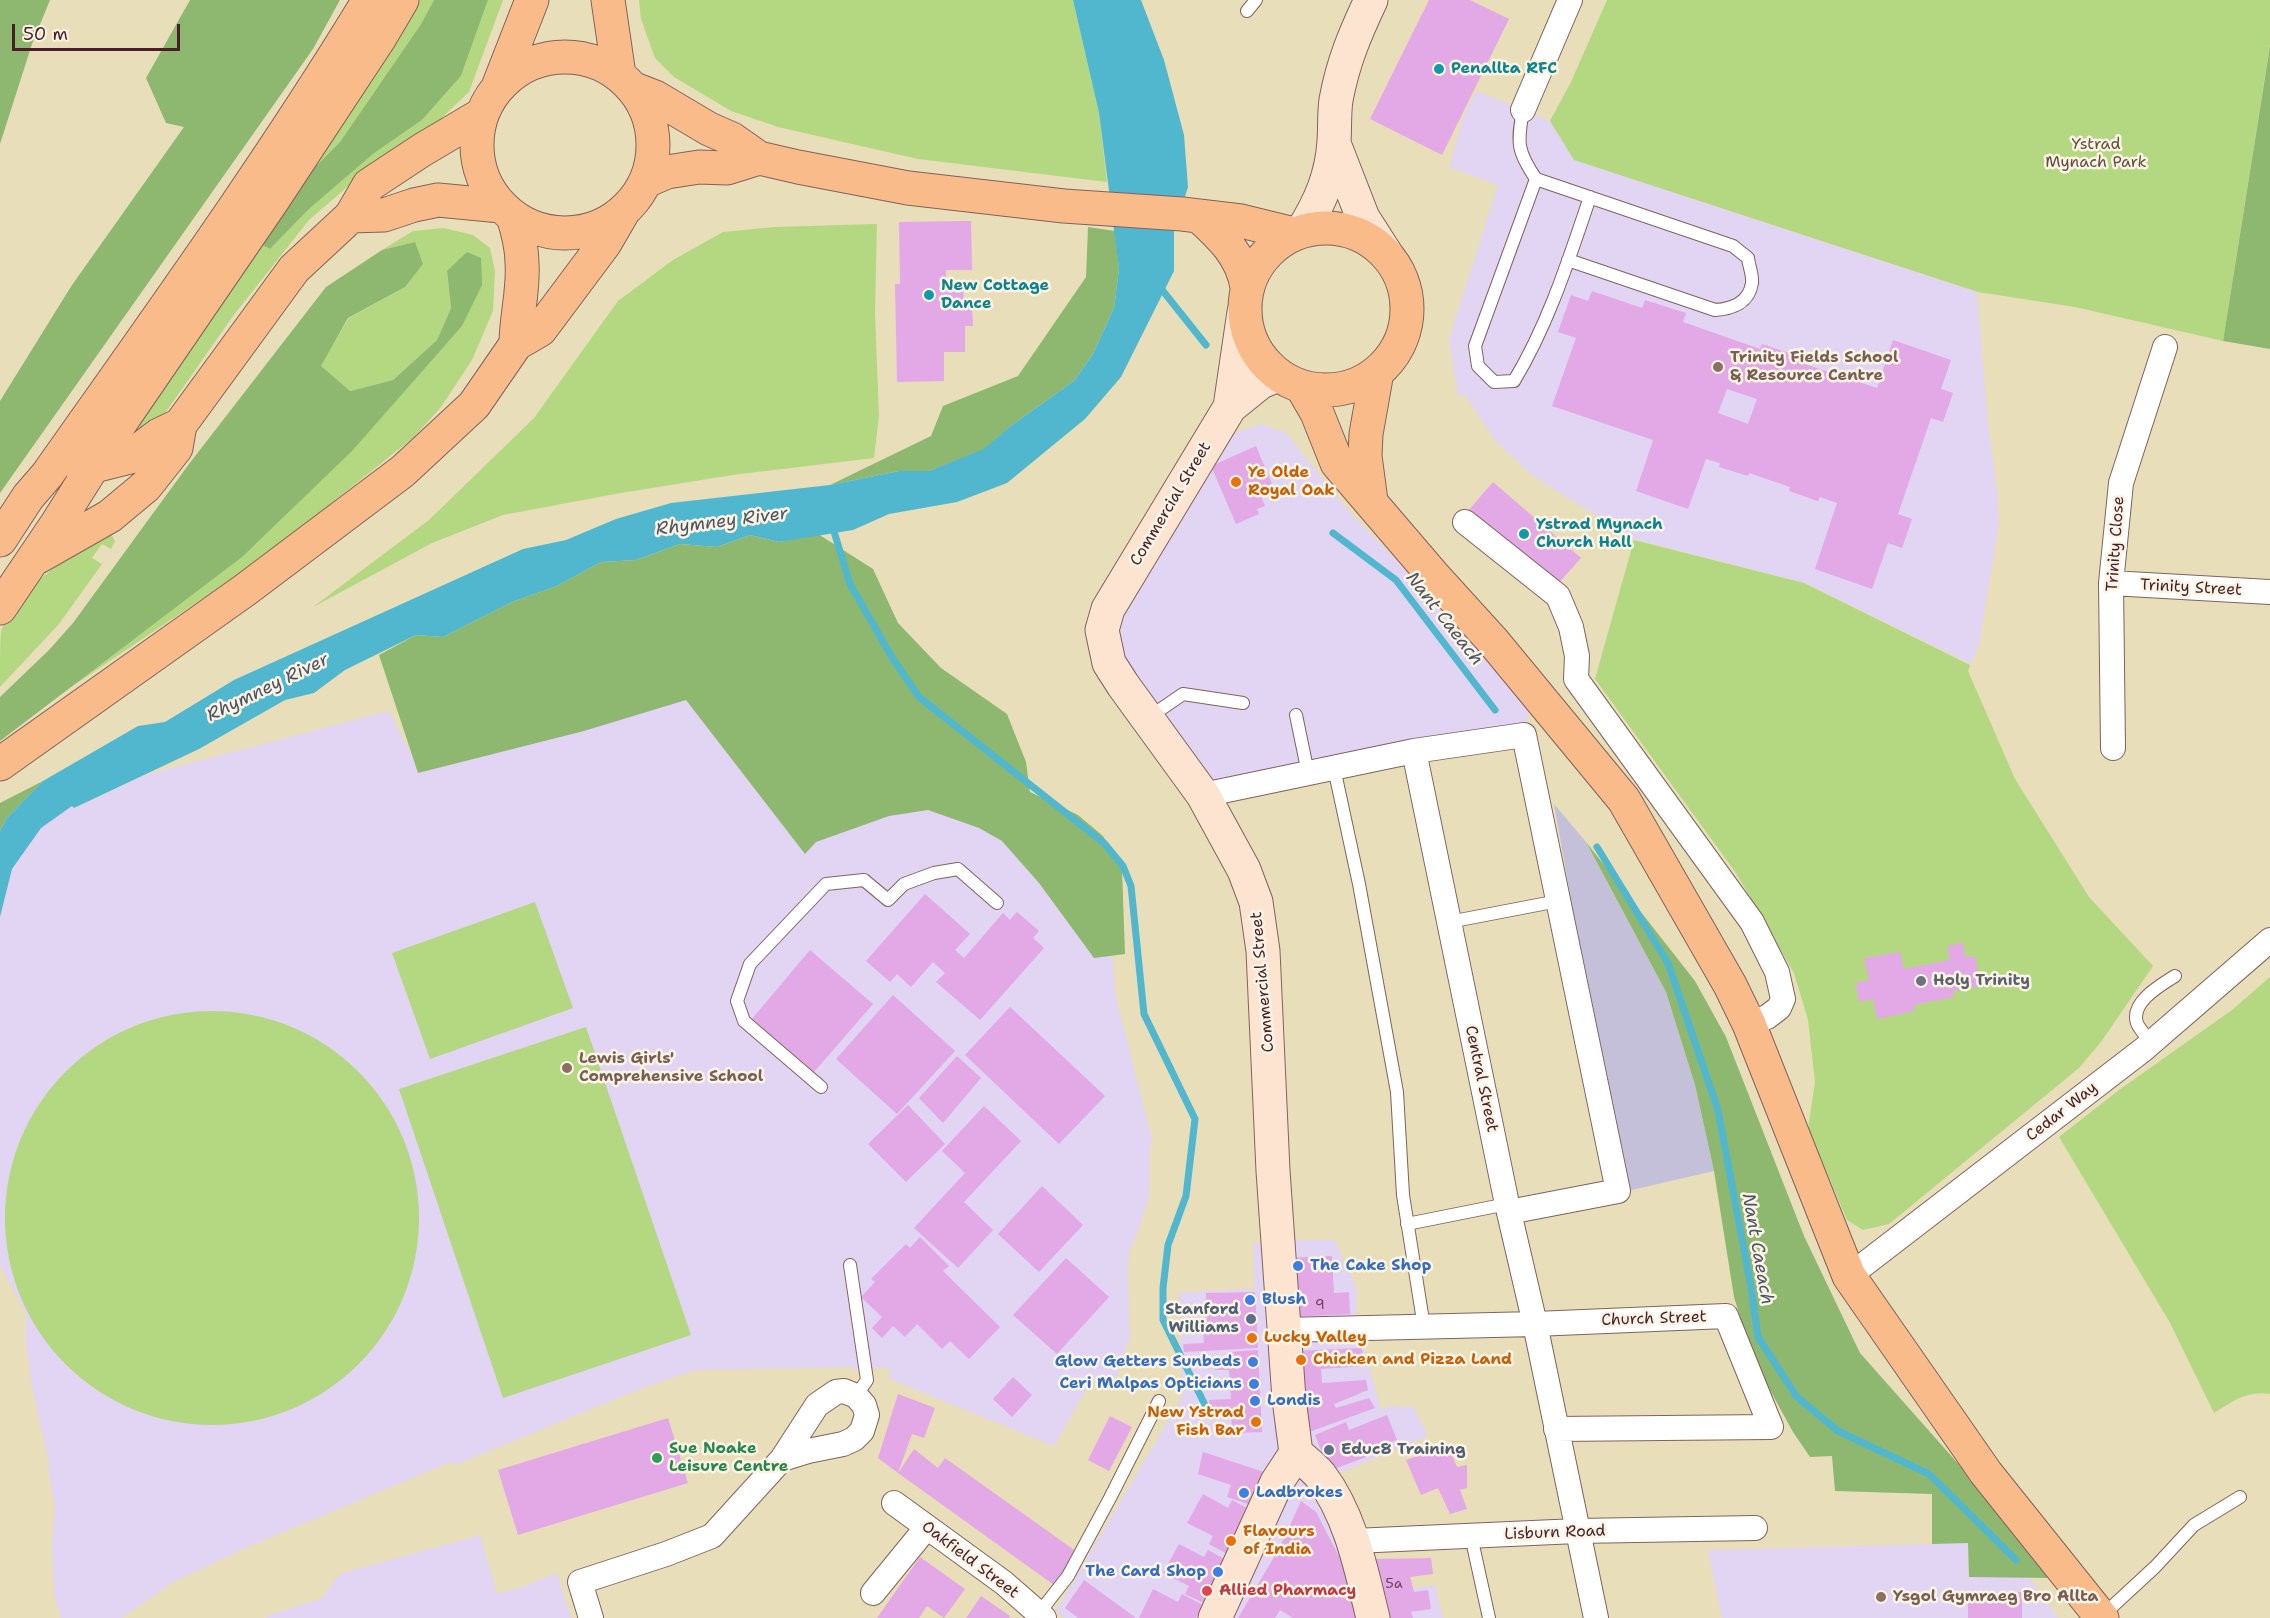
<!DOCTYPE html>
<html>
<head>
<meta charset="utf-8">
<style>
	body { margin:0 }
	#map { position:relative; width:2270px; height:1618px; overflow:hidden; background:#e8deb9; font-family:"Shantell Sans",sans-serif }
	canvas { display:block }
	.scale { position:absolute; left:12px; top:24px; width:168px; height:27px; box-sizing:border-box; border:3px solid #4a1f2b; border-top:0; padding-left:8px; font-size:18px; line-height:21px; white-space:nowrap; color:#4a1f2b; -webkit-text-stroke:4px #fcf5e5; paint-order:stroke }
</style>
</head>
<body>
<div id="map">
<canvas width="2270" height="1618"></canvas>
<div class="scale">50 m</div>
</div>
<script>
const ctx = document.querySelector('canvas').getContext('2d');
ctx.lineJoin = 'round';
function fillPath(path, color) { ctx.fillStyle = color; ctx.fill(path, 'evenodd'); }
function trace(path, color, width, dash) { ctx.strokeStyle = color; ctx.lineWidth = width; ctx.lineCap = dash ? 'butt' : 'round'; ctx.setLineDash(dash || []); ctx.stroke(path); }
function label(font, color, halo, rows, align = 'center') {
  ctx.font = font + ' "Shantell Sans",sans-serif'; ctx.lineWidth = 5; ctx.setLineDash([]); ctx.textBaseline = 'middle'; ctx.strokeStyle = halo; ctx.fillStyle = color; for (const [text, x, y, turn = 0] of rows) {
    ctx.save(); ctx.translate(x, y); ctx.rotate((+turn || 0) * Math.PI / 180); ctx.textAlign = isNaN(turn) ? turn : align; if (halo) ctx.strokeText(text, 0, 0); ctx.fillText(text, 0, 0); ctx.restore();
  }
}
const built = new Path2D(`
	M 1477,91 L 1550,121 L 1574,160 L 1977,292 L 1988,425 L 1997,491 L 1999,523 L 1979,645 L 1971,664 L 1805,583 L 1610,533 L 1612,525 L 1533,476 L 1494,439 L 1465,395 L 1458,396 L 1449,339 L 1498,185 L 1449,167 L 1465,112 Z
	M 1261,424 L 1286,433 L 1348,510 L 1498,666 L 1529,703 L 1526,732 L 1213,793 L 1125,663 L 1118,625 L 1223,445 L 1235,433 Z
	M 702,660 L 938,740 L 1112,948 L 1115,993 L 1153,1143 L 1150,1144 L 1149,1196 L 1137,1235 L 1129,1251 L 1128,1280 L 1130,1337 L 1113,1388 L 1093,1378 L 1054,1446 L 890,1379 L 888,1367 L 855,1371 L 855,1367 L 696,1370 L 645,1387 L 455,1465 L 453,1461 L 243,1549 L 172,1583 L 122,1618 L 61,1618 L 54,1594 L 52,1545 L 55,1507 L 48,1467 L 50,1466 L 33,1392 L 26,1344 L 26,1314 L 0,1265 L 0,917 L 12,869 L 41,828 L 56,817 L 73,806 L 75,808 L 145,775 L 389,711 L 418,768 Z
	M 1284,1240 L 1335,1240 L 1357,1290 L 1356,1316 L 1381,1410 L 1390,1406 L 1414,1408 L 1428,1436 L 1312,1485 L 1319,1498 L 1358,1595 L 1435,1585 L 1443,1618 L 1064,1618 L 1056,1611 L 1182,1397 L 1179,1292 L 1255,1289 L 1253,1243 Z
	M 480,1535 L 497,1594 L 525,1586 L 557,1573 L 571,1618 L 266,1618 L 269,1615 L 321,1599 L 340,1574 Z
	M 1968,1543 L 1969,1577 L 2029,1576 L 2058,1618 L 1722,1618 L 1708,1550 Z`);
const industrial = new Path2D(`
	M 1554,804 L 1586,842 L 1666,992 L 1695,1085 L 1714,1171 L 1623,1192 Z`);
const green = new Path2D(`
	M 415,0 L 434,0 L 421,24 L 340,142 L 298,184 Z
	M 488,0 L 503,0 L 469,92 L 431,128 L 376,162 L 309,220 L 233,316 L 156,426 L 118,448 L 257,242 L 270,249 L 309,209 L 373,154 L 422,120 L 461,76 Z
	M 639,0 L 1073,0 L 1099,113 L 1107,182 L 918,159 L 778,127 L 731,111 L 674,77 L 655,58 L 641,19 Z
	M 1607,0 L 2270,0 L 2270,44 L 2223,341 L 2075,307 L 1978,292 L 1574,160 L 1550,121 L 1571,82 Z
	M 877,224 L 875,314 L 879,416 L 874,458 L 732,475 L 615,494 L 503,515 L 432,543 L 313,607 L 429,520 L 534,418 L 618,301 L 673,260 L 723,232 L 774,227 Z
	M 444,228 L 473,235 L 490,248 L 495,271 L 493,311 L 472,360 L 441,407 L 414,437 L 264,557 L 49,702 L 242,556 L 462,326 L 447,272 L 451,308 L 437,340 L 393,380 L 350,391 L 320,366 L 349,318 L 405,287 L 415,242 L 382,250 L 413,231 Z
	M 110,532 L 115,541 L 111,549 L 102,544 L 92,558 L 102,564 L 59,624 L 0,687 C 0,673 0,643 1,631 C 20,583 69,558 110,532 Z
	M 1634,540 L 1804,583 L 1970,665 L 1968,671 L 2015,779 L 2089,897 L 2153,966 L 2101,1042 L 2079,1068 L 1889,1224 L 1863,1230 L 1847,1220 L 1808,1128 L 1815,1082 L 1808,1020 L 1794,973 L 1736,873 L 1595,679 Z
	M 535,902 L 573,1008 L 430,1059 L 392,953 Z
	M 2270,977 L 2270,1394 C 2247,1390 2233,1401 2214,1413 L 2169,1321 L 2059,1137 L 2119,1090 L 2232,1010 Z
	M5 1218a207 207 0 1 1 414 0a207 207 0 1 1-414 0Z
	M 586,1027 L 691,1335 L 503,1398 L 399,1089 Z`);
const forest = new Path2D(`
	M 0,0 L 50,0 L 32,44 L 0,144 Z
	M 190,0 L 340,0 L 313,49 L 0,493 L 0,401 L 72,285 L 184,127 L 166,123 L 146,78 Z
	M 434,0 L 488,0 L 461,76 L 422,120 L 373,154 L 309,209 L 270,249 L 257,242 L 298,184 L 340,142 L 421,24 Z
	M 2270,46 L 2270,349 L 2223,341 Z
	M 1088,227 L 1115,231 L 1119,269 L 1114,308 L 1093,354 L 1074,381 L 1012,425 L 984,450 L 929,471 L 899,471 L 830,485 L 931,436 L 943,406 L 1018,376 L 1086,277 Z
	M 415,242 L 423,264 L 405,287 L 348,318 L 321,366 L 350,391 L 393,380 L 437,340 L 451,308 L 447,271 L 467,252 L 481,258 L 482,285 L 462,326 L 352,451 L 242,557 L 0,741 L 0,697 L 49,650 L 73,623 L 189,464 L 326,287 L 382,250 Z
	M 818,534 L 873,569 L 898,623 L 941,668 L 1007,714 L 1026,762 L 1030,792 L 1078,815 L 1103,836 L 1122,869 L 1125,954 L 1094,958 L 1039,883 L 1002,841 L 979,828 L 928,810 L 889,816 L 816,842 L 805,854 L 686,700 L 584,731 L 418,773 L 379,655 L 416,635 L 443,637 L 512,602 L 557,586 L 601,562 L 636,560 L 680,544 L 717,547 L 750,535 L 779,542 Z
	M 43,781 L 7,818 L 0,831 L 0,803 Z
	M 1586,842 L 1695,981 L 1726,1037 L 1804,1236 L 1860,1353 L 1985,1494 L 2037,1560 L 2048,1578 L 1969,1577 L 1968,1543 L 1932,1544 L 1932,1494 L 1835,1491 L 1832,1456 L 1810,1457 L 1793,1432 L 1753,1359 L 1734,1297 L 1714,1171 L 1695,1085 L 1666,992 Z`);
const water = new Path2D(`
	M 1073,0 L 1141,0 L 1164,60 L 1184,135 L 1188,187 L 1174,231 L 1174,271 L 1121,377 L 1085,419 L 1007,483 L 957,502 L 889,514 L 853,530 L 779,542 L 750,535 L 717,547 L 680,544 L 636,560 L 601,562 L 557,586 L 512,602 L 443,637 L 416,635 L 345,670 L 314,693 L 285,700 L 199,749 L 74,808 L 72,806 L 41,828 L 12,869 L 0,917 L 0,831 L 7,818 L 43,781 L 138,726 L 165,722 L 234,680 L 523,549 L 566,540 L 616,519 L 671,503 L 830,485 L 899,471 L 929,471 L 984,449 L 1012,425 L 1074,381 L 1093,354 L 1114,308 L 1119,269 L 1099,113 Z`);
const stream = new Path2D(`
	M 1159,286 L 1206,345
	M 832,525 L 850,584 L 893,659 L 919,697 L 1104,843 L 1123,866 L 1131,886 L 1144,1014 L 1195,1119 L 1186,1196 L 1168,1245 L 1163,1288 L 1163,1320 L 1208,1411
	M 1333,533 L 1396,580 L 1495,710
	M 1597,847 L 1668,963 L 1718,1110 L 1751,1287 L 1758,1337 L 1797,1397 L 1838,1431 L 1929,1474 L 2016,1560`);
const building = new Path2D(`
	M 1429,0 L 1470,0 L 1509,19 L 1442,155 L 1370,119 Z
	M 971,221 L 972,270 L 946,270 L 946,283 L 963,283 L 964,306 L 972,306 L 973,326 L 965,326 L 965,352 L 944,352 L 944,381 L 897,382 L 895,284 L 900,284 L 899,222 Z
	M 1592,291 L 1642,308 L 1645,300 L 1686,313 L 1683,322 L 1760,349 L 1762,344 L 1789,353 L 1788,358 L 1831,373 L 1832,369 L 1860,379 L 1859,382 L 1877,388 L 1893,340 L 1951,360 L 1941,389 L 1953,393 L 1943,422 L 1931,418 L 1898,514 L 1912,519 L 1902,548 L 1888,543 L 1872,589 L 1815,569 L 1837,503 L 1820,497 L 1818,501 L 1789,491 L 1790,487 L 1749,473 L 1748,476 L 1719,467 L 1720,463 L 1706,459 L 1688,509 L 1636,491 L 1653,440 L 1552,406 L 1576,338 L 1558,332 L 1571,295 L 1588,301 ZM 1727,389 L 1757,399 L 1748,424 L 1718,413 Z
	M 1256,446 L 1272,484 L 1258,490 L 1265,506 L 1257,509 L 1259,514 L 1236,524 L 1211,466 Z
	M 1493,482 L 1581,558 L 1556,586 L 1468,511 Z
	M 925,894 L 970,934 L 955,950 L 964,958 L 1003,913 L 1010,920 L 1017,912 L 1039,931 L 1033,938 L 1044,948 L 980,1020 L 936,982 L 945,973 L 933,962 L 911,987 L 897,974 L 890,982 L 866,961 Z
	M 1963,943 L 1965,957 L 1975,956 L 1981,986 L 1953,991 L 1954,997 L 1914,1005 L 1915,1011 L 1877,1019 L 1873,999 L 1859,1002 L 1856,983 L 1869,980 L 1864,958 L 1900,952 L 1904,969 L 1950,960 L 1947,946 Z
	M 810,950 L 873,1004 L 814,1072 L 752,1019 Z
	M 893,995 L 955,1051 L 897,1114 L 836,1059 Z
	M 1010,1007 L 1105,1096 L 1059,1144 L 965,1055 Z
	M 957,1056 L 981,1078 L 943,1123 L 919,1098 Z
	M 908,1105 L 945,1144 L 906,1182 L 868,1144 Z
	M 984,1106 L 1021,1141 L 964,1202 L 993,1230 L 958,1268 L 914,1228 L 965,1173 L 942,1151 Z
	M 1042,1186 L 1083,1225 L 1039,1272 L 998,1234 Z
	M 920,1237 L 949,1266 L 943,1271 L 1000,1327 L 969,1359 L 950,1341 L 942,1349 L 917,1324 L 905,1337 L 893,1326 L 882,1338 L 872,1328 L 882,1317 L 861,1297 L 875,1282 L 871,1279 L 906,1244 L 910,1248 Z
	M 1332,1256 L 1334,1293 L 1349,1292 L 1350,1314 L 1290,1317 L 1288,1258 Z
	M 1066,1258 L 1109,1297 L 1057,1354 L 1013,1315 Z
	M 1255,1292 L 1258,1348 L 1184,1352 L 1183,1344 L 1204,1343 L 1203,1330 L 1207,1330 L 1206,1293 Z
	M 1362,1348 L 1364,1366 L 1321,1369 L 1322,1383 L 1366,1380 L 1368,1390 L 1334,1404 L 1336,1408 L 1369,1398 L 1375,1408 L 1309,1432 L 1294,1351 Z
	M 1258,1350 L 1262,1432 L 1232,1433 L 1231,1410 L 1210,1411 L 1209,1400 L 1231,1399 L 1229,1370 L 1215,1370 L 1214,1359 L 1227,1358 L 1227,1352 Z
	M 1013,1377 L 1032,1395 L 1012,1417 L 993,1399 Z
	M 898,1394 L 935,1408 L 924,1438 L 912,1434 L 898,1473 L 878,1458 Z
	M 1387,1415 L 1397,1440 L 1364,1452 L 1366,1457 L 1329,1471 L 1315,1435 L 1346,1422 L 1349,1430 Z
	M 1110,1416 L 1132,1427 L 1109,1471 L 1088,1460 Z
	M 668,1418 L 688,1483 L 518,1535 L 498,1470 Z
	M 1448,1445 L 1457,1467 L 1467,1465 L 1467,1488 L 1460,1490 L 1467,1509 L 1450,1514 L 1438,1488 L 1421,1495 L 1406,1460 Z
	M 914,1449 L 938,1468 L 945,1458 L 1077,1552 L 1054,1585 L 898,1473 Z
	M 1203,1452 L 1264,1472 L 1254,1506 L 1227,1497 L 1231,1485 L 1198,1474 Z
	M 1203,1494 L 1228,1508 L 1232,1500 L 1252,1511 L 1229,1555 L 1209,1544 L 1213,1536 L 1187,1523 Z
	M 1301,1501 L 1316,1512 L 1346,1570 L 1356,1618 L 1293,1618 L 1280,1610 L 1275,1618 L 1238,1618 L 1280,1547 Z
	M 1179,1544 L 1204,1557 L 1208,1550 L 1228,1561 L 1206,1604 L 1185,1594 L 1189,1586 L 1163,1573 Z
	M 920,1557 L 965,1589 L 944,1618 L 927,1606 L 919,1618 L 877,1618 Z
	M 1431,1558 L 1433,1574 L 1410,1577 L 1414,1592 L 1428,1590 L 1431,1609 L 1411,1612 L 1413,1618 L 1383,1618 L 1371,1559 Z
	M 1084,1580 L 1136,1618 L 1078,1618 L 1065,1608 Z
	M 1153,1589 L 1178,1602 L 1182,1594 L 1203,1605 L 1196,1618 L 1139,1618 Z
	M 2022,1592 L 2022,1618 L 1968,1618 L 1968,1593 Z
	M 981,1596 L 1010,1616 L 1009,1618 L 966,1618 Z`);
const lane = new Path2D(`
	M 1247,11 L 1256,0
	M 1523,110 C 1517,143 1517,151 1536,179 L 1733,246 L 1748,258 C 1749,266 1753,276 1752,283 C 1749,303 1732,309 1715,310 L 1568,260
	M 1536,179 L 1475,346 L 1478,366 L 1494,382 L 1514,381 C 1548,325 1569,259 1590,197
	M 1296,715 L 1308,773
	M 1148,718 L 1183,694 L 1243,703
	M 1334,768 L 1359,884 L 1397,1092 L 1403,1195 L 1424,1327
	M 1449,922 L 1558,901
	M 2151,1042 C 2147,1037 2139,1029 2137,1023 C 2130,1002 2161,985 2175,976
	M 821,1087 L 744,1021 L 737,1001 L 750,964 L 826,884 L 864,880 L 888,900 L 904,884 L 934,873 L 958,869 L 997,903
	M 1407,1224 L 1507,1204
	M 850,1265 L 867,1380 L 856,1396
	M 1471,1536 L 1489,1618
	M 1039,1613 L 1068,1576 L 1110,1498 L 1159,1401
	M 2102,1616 L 2155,1567 L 2194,1525 L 2240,1497`);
const street = new Path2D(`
	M 1523,110 L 1570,0
	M 1465,522 L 1558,596 L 1571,627 L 1577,656 L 1576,679 L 1752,922 L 1777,972 L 1783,999 L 1779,1008 L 1767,1017 L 1749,1024
	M 2111,583 L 2270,592
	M 2113,748 L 2111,583 L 2121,483 L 2165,347
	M 1414,751 L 1524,735 L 1618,1191 L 1509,1212
	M 1203,795 L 1414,751 L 1507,1204 L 1535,1324 L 1596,1618
	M 1849,1276 L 2144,1049 L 2270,940
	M 1284,1330 L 1535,1324 L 1726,1316 L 1771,1427 L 1556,1429
	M 894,1503 L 1004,1583 L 1044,1618
	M 1354,1541 L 1577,1531 L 1755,1528
	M 873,1593 L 927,1527
	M 591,1618 L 580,1582 L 666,1554 L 712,1536 L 782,1459 L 817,1405 L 836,1392 L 844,1391 L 856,1396 L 864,1405 L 867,1415 L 862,1431 L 854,1439 L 843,1444 L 808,1451 L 782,1459`);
const secondary = new Path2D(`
	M 1335,146 L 1363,218 L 1386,254
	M 1302,231 C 1320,203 1332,175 1334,141 C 1335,128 1334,113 1336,100 C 1343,62 1355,34 1371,0
	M 1278,375 L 1261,382 L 1230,407 L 1108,609 L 1102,630 L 1109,663 L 1123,685 L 1203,795 L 1244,870 L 1256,902 L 1263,951 L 1273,1171 L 1289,1399 L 1296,1453
	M 1230,407 L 1244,312
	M 1296,1453 C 1304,1460 1313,1467 1320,1475 C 1351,1516 1361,1569 1373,1618
	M 1215,1618 L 1277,1482 L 1296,1453`);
const primary = new Path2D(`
	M 608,0 L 619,75
	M477 145a88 88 0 1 1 176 0a88 88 0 1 1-176 0Z
	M 498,87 L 532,0
	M 632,88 L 655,97 L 709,129 L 732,139 L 759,158 L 798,167 L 908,188 L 1064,206 L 1182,214 L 1241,221 L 1294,234
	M 646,181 L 667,172 L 699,167 L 727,168 L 759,158
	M 351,216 L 384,215 L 414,205 L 438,200 L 501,206
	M 513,216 C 518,232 522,247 522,263 C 524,290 516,317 516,344
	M 1200,217 C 1222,237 1242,256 1247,287
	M1245 309a81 81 0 1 1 162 0a81 81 0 1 1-162 0Z
	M 1302,387 L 1317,413 L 1337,463 L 1432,574 L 1492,640 L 1624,800 L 1730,985 L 1749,1024 L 1849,1276 L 1986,1473 L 2102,1618
	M 82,469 L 130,457 L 159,435 L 180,425
	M 1371,501 L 1365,456 L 1366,434 L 1377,372
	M 0,540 L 28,497 L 47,475 C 157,319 270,163 369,0
	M 38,557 L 110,516 L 146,486 L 176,448 L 180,425 L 294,269 L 351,216 L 369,185 L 422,150 L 481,115
	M 0,608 L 56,525 L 119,425 L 273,200 L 379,39 L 402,0
	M 0,764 L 245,590 L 403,471 L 474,405 L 516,344 L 540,330 L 605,243 L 623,212`);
const markers = [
	[1439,69,6,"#0f9aa8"],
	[929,295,6,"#0f9aa8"],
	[1718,367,6,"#8d6e63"],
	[1236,482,6,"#e8710a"],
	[1524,534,6,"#0f9aa8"],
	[1921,981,6,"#6b7280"],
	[567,1068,6,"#8d6e63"],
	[1298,1266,6,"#3f7fe0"],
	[1250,1300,6,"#3f7fe0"],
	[1251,1319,6,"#5c6f8a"],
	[1252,1338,6,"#e8710a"],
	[1301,1360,6,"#e8710a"],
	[1253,1362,6,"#3f7fe0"],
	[1254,1384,6,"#3f7fe0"],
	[1255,1401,6,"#3f7fe0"],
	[1256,1422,6,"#e8710a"],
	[1329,1450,6,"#5c6f8a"],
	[657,1458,6,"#2e9e5b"],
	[1244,1493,6,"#3f7fe0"],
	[1231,1541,6,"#e8710a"],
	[1218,1572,6,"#3f7fe0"],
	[1207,1591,6,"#e0444e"],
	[1881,1597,6,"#8d6e63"]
];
const numberNames = [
	["9",1320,1305],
	["5a",1394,1584]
];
const cultureNames = [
	["Penallta RFC",1451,69],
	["New Cottage",941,286],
	["Dance",941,304],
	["Ystrad Mynach",1536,525],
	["Church Hall",1536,543]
];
const parkNames = [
	["Ystrad",2096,145],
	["Mynach Park",2096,163]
];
const educationNames = [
	["Trinity Fields School",1730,358],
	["& Resource Centre",1730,376],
	["Lewis Girls'",579,1059],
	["Comprehensive School",579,1077],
	["Ysgol Gymraeg Bro Allta",1893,1597]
];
const foodNames = [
	["Ye Olde",1248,473],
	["Royal Oak",1248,491],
	["Lucky Valley",1264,1338],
	["Chicken and Pizza Land",1313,1360],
	["New Ystrad",1244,1413,"right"],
	["Fish Bar",1244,1431,"right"],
	["Flavours",1243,1532],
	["of India",1243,1550]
];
const streetNames = [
	["Commercial Street",1171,504,-59],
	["Trinity Close",2116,544,-86],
	["Trinity Street",2191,588,3],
	["Commercial Street",1263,982,-95],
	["Central Street",1481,1079,78],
	["Cedar Way",2062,1112,-38],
	["Church Street",1654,1319,-2],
	["Lisburn Road",1555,1533,-2],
	["Oakfield Street",970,1560,37]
];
const worshipNames = [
	["Holy Trinity",1933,981]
];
const shopNames = [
	["The Cake Shop",1310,1266],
	["Blush",1262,1300],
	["Glow Getters Sunbeds",1241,1362,"right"],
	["Ceri Malpas Opticians",1242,1384,"right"],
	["Londis",1267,1401],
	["Ladbrokes",1256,1493],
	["The Card Shop",1206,1572,"right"]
];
const serviceNames = [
	["Stanford",1239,1310],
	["Williams",1239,1328],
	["Educ8 Training",1341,1450,"left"]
];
const leisureNames = [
	["Sue Noake",669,1449],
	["Leisure Centre",669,1467]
];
const healthNames = [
	["Allied Pharmacy",1219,1591]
];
const waterNames = [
	["Rhymney River",722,522,-7],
	["Nant Caeach",1444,619,52],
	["Rhymney River",268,688,-26],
	["Nant Caeach",1757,1249,80]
];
fillPath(built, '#e2d4f3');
fillPath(industrial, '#c5c0da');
fillPath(green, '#b3d881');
fillPath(forest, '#8eb86f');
fillPath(water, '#50b7ce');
trace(stream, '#50b7ce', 7);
fillPath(building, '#e3a8e6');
trace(lane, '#81625d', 14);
trace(street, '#81625d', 26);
trace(secondary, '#81625d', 35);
trace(primary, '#81625d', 35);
trace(lane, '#fff', 12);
trace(street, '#fff', 24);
trace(secondary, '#fde4d1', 33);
trace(primary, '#fabb8b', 33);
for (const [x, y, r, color] of markers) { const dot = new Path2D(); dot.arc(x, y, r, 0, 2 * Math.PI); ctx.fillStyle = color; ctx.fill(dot); trace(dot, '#fcf5e5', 2); }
label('14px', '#70415a', null, numberNames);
label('bold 16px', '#0d838f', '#fcf5e5', cultureNames, 'left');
label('16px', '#644d40', '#fcf5e5', parkNames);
label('bold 16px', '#785e54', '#fcf5e5', educationNames, 'left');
label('bold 16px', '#c56008', '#fcf5e5', foodNames, 'left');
label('16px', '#4a1f2b', '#fcf5e5', streetNames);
label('bold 16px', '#5b616d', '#fcf5e5', worshipNames, 'left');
label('bold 16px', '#366cbe', '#fcf5e5', shopNames, 'left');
label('bold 16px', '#4e5e75', '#fcf5e5', serviceNames, 'right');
label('bold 16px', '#27864d', '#fcf5e5', leisureNames, 'left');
label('bold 16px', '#be3a42', '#fcf5e5', healthNames, 'left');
label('italic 18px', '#4c5464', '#fcf5e5', waterNames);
</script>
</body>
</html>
